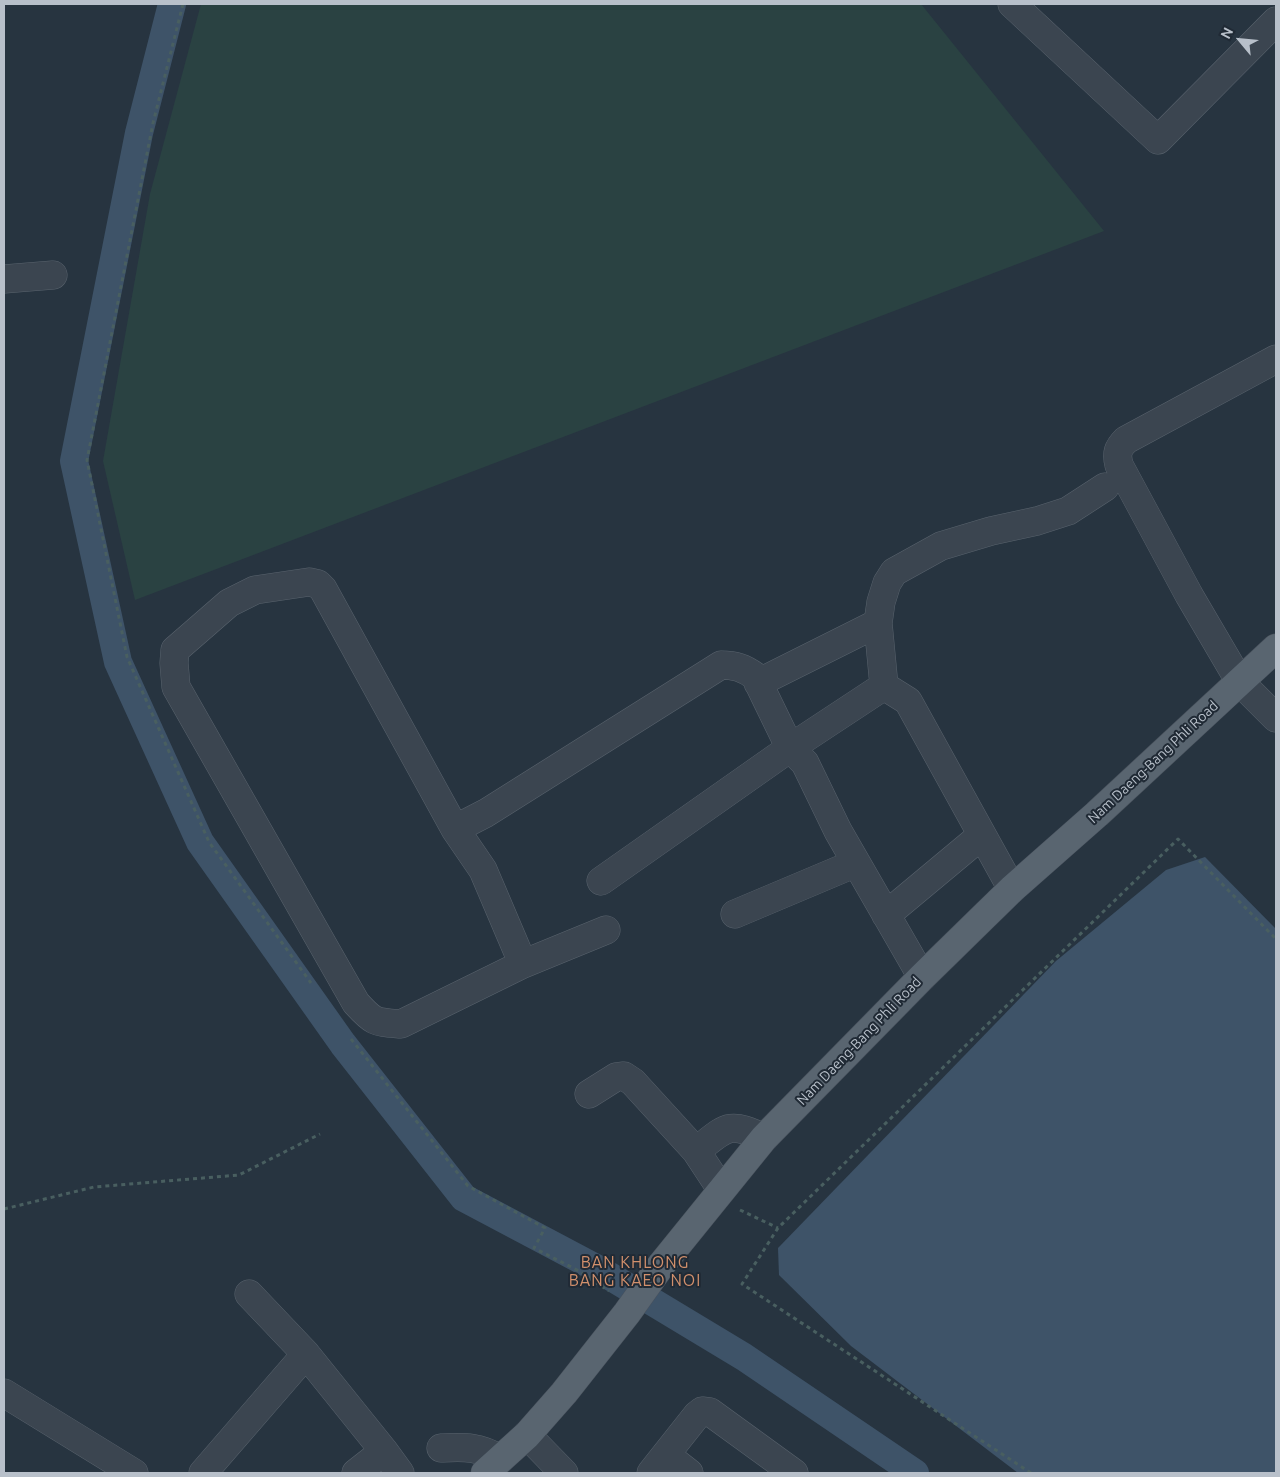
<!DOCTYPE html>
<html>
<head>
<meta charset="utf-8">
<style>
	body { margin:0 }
	#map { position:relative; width:1280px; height:1477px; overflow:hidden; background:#273440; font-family:Ubuntu,sans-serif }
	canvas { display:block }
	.frame { position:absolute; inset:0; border:5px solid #b8c0ca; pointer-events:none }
	.north { position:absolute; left:1215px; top:15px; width:50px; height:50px; -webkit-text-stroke:4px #202a35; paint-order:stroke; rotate:298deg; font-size:14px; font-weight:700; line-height:20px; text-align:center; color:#b8c0ca }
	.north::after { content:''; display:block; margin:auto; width:18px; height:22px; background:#b8c0ca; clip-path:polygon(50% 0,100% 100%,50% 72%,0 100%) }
</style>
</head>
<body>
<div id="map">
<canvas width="1280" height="1477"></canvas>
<div class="frame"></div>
<div class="north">N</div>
</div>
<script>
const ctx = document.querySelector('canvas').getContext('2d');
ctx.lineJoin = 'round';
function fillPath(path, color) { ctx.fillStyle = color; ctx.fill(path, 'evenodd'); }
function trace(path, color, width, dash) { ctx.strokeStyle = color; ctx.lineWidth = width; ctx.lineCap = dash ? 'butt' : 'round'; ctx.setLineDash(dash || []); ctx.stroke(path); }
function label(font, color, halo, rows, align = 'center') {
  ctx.font = font + ' Ubuntu,sans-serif'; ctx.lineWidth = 4; ctx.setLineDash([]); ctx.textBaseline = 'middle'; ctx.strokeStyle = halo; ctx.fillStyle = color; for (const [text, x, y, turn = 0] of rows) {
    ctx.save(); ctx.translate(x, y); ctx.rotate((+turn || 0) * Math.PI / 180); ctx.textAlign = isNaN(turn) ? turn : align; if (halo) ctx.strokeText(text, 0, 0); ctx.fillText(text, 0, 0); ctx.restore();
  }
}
const green = new Path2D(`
	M 201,4 L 921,4 L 1104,231 L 135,600 L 103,461 L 150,194 Z`);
const water = new Path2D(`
	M 1205,857 L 1276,929 L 1276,1473 L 1018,1473 L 851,1346 L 779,1275 L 778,1248 L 1056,961 L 1166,870 Z`);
const canal = new Path2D(`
	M 172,4 L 139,133 L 74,461 L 118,662 L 200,842 L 343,1044 L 464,1198 L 598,1269 L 744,1357 L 915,1473`);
const path = new Path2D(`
	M 183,4 L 153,123 L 87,460 L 127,657 L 209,842 L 311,983
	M 351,1039 L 468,1186 L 545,1228 L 534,1248 L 581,1272 L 609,1291
	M 4,1209 L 94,1187 L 239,1175 L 320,1134
	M 740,1210 L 778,1228
	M 1031,1473 L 742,1284 L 778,1228 L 1178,839 L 1276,939`);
const minor = new Path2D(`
	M 1012,4 L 1158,140 L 1276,21
	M 4,279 L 53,275
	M 1276,359 L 1126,440 C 1118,448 1116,453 1119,465 L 1189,595 L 1240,682 L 1276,718
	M 309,582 L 318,584 L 323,589 L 455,829 L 483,870 L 523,964 L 401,1024 C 375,1022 374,1023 356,1003 L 176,687 L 174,663 L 175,650 L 229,603 L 255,590 Z
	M 758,683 L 878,623
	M 455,829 L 486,813 L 721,665 C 735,665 744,668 755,676 L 790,748 L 805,763 L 838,831 L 922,977
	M 601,881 L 790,748 L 884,686
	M 1012,889 L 908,701 L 884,686 L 878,623 L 881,602 L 887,583 L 894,572 L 941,546 L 991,531 L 1037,521 L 1068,511 L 1105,487
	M 735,914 L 856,863
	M 886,915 L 982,835
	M 523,964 L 606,930
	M 589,1094 L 616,1077 L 624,1076 L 633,1082 L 696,1151 L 721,1189
	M 696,1151 C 726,1128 727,1120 764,1138
	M 249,1294 L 306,1354 L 384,1451
	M 4,1393 L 134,1473
	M 527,1435 L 564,1473
	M 441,1448 C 464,1447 479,1446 500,1459
	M 666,1455 L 689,1473
	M 203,1473 L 306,1354
	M 356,1473 L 384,1451 L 400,1473
	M 651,1473 L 697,1415 L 702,1411 L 710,1412 L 794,1473`);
const major = new Path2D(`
	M 485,1473 L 527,1435 L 564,1393 L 627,1313 L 662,1264 L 764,1138 L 922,977 L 1012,889 L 1097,814 L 1276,648`);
const streetNames = [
	["Nam Daeng-Bang Phli Road",1153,762,-43],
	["Nam Daeng-Bang Phli Road",859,1041,-46]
];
const quarterNames = [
	["BAN KHLONG",635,1263],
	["BANG KAEO NOI",635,1281]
];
fillPath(green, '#2a4242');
fillPath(water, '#3e5368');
trace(canal, '#3e5368', 28);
trace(minor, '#59636d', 29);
trace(major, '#48515c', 29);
trace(path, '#495f60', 3, [4, 4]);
trace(minor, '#3b4550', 28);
trace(major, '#596570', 28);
label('14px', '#b8c0ca', '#202a35', streetNames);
ctx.letterSpacing = '1px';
label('16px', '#d2906c', '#202a35', quarterNames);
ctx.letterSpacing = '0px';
</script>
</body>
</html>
